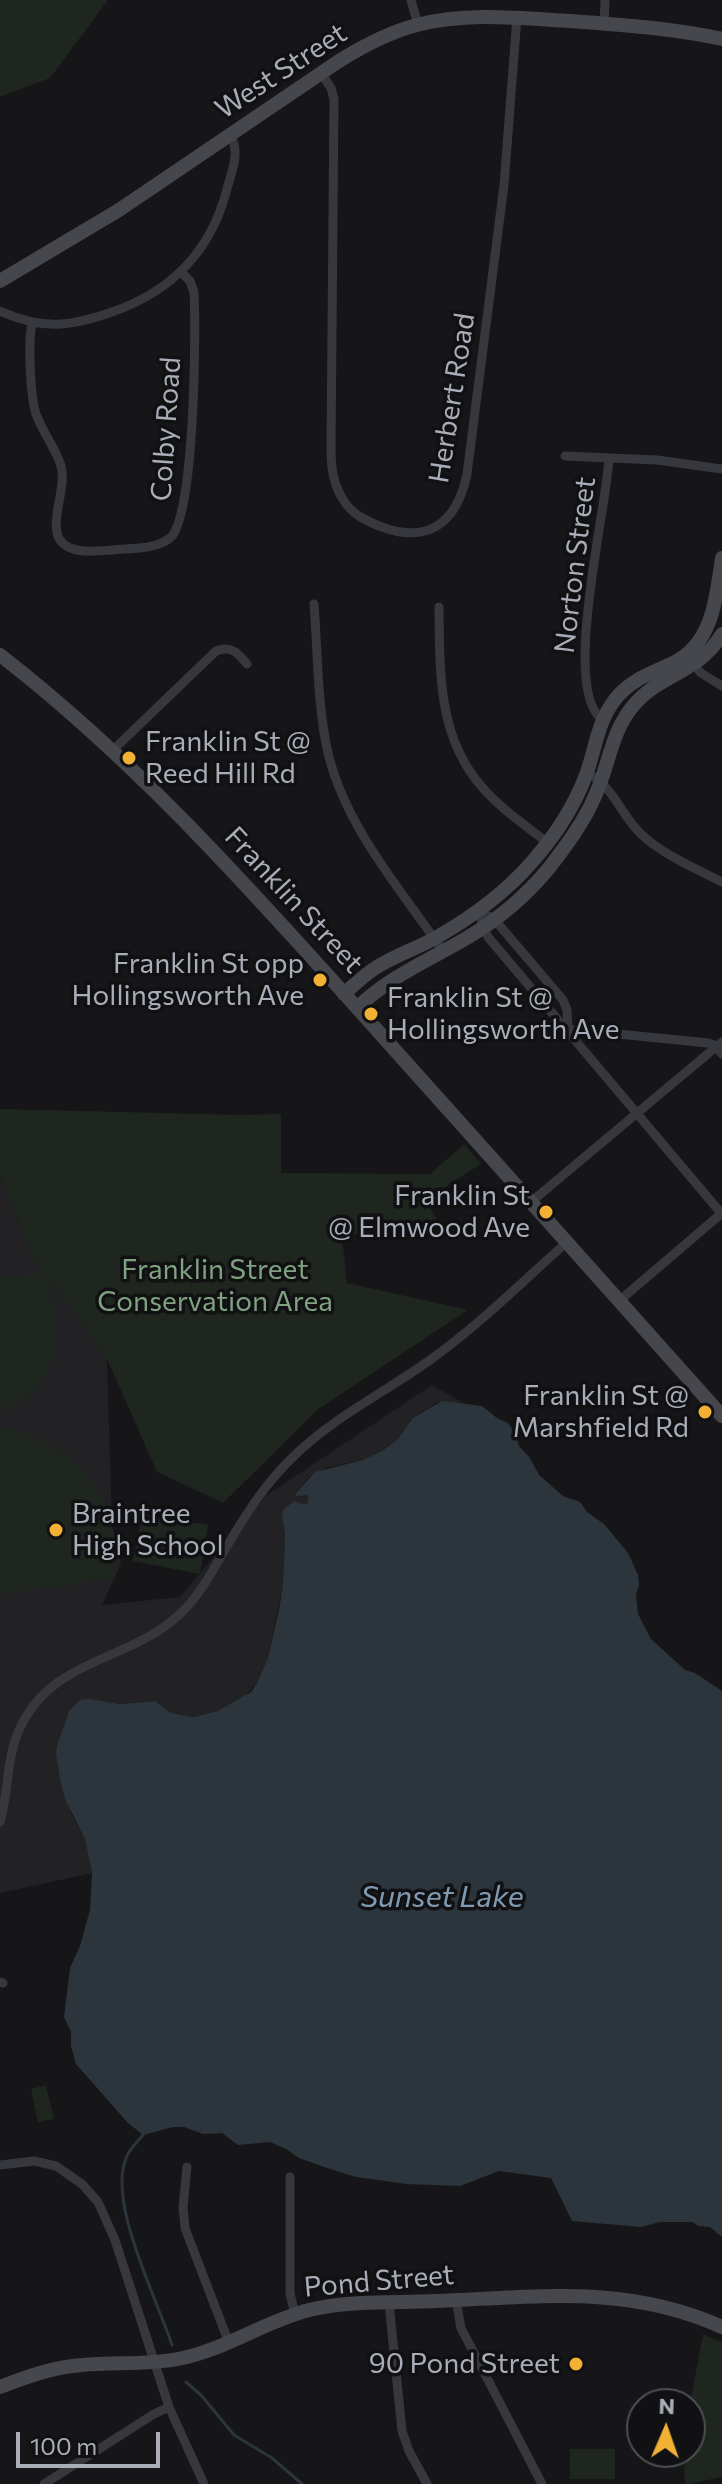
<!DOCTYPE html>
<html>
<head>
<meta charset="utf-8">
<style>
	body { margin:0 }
	#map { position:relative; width:722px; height:2484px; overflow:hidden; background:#161618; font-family:Commissioner,sans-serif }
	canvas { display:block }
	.north { position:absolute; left:626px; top:2388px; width:80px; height:80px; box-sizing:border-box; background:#111113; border:2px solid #4d4f55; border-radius:50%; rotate:2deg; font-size:22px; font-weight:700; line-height:32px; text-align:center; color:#a8adb8 }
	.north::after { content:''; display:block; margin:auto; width:28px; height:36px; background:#f2b134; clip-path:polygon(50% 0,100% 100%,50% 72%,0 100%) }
	.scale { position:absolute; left:16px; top:2432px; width:144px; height:36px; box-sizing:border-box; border:4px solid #a8adb8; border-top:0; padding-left:10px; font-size:24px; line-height:28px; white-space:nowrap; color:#a8adb8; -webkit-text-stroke:6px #111113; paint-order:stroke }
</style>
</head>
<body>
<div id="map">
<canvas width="722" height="2484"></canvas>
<div class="north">N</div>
<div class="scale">100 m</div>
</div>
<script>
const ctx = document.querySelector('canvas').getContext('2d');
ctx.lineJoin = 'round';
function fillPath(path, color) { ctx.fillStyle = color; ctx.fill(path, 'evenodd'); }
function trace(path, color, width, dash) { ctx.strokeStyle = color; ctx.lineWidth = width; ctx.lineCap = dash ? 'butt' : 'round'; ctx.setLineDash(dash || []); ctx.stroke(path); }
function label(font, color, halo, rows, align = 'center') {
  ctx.font = font + ' Commissioner,sans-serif'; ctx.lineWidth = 7; ctx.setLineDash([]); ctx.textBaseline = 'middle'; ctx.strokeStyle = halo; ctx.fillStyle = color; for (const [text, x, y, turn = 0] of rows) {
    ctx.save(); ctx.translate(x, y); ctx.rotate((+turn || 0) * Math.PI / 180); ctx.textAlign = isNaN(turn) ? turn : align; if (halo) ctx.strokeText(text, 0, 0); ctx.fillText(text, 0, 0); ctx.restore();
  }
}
const built = new Path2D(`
	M 0,1176 L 31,1253 L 107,1359 L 112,1525 L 121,1563 L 102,1605 L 180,1597 L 267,1495 L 432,1385 L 469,1406 L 438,1402 L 413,1418 L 397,1440 L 386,1448 L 371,1458 L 326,1468 L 310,1476 L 298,1490 L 296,1495 L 308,1495 L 308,1503 L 282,1515 L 285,1535 L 283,1585 L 268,1658 L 257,1683 L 242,1699 L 218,1711 L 193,1717 L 171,1713 L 155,1701 L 148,1701 L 120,1704 L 101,1701 L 69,1711 L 58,1742 L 57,1763 L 71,1813 L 85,1839 L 92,1873 L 0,1893 L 0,1902 Z`);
const green = new Path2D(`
	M 0,0 L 108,0 L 50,78 L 0,97 Z
	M 0,1109 L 240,1115 L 281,1114 L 281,1173 L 430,1174 L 464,1144 L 481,1164 L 425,1200 L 437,1219 L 342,1236 L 347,1283 L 468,1310 L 317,1410 L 223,1503 L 157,1472 L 107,1359 L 48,1277 C 49,1293 56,1310 57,1327 C 59,1364 37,1401 0,1411 L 0,1278 L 45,1273 L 31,1253 L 0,1176 Z
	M 0,1427 C 42,1435 87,1460 103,1502 C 112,1526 113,1552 116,1577 L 0,1595 Z
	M 142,1514 L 208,1525 L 200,1574 L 133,1561 Z
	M 46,2085 L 54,2119 L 38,2122 L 31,2089 Z
	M 703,2334 L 722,2343 L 722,2477 L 688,2484 L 685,2483 L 683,2452 L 690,2452 L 690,2404 Z
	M 570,2449 L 615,2449 L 615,2479 L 570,2479 Z`);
const water = new Path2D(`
	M 442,1401 L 482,1406 L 497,1418 L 508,1423 L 516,1435 L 519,1446 L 530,1458 L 539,1475 L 563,1496 L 580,1502 L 587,1512 L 604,1524 L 628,1553 L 638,1575 L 639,1585 L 636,1594 L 638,1614 L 651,1639 L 685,1670 L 695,1673 L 722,1691 L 722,2237 L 710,2227 L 698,2226 L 693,2222 L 660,2222 L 641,2227 L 572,2221 L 551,2178 L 499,2171 L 460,2186 L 407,2184 L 356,2177 L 327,2168 L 299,2158 L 286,2149 L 270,2142 L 238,2145 L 222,2133 L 203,2134 L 184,2127 L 173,2127 L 143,2135 L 127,2122 L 76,2064 L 71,2046 L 71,2032 L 64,2017 L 70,1968 L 80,1946 L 90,1910 L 92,1873 L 85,1839 L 65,1799 L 60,1779 L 56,1754 L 58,1742 L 69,1711 L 80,1700 L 89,1699 L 120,1704 L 155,1701 L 171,1713 L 193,1717 L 218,1711 L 251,1692 L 257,1683 L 268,1658 L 279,1610 L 283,1585 L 285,1535 L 282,1515 L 284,1509 L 294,1501 L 303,1504 L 308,1503 L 308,1495 L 296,1496 L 296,1493 L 315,1472 L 363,1460 L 382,1451 L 397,1440 L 413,1418 Z`);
const stream = new Path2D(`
	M 143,2135 C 138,2141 131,2148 128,2154 C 104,2197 158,2301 172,2345
	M 186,2382 L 201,2395 L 234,2435 L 272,2458 L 302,2484`);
const street = new Path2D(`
	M 411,0 L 418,25
	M 604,24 L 605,0
	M 321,73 L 331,88 L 334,99 L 331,448 C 331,467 333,485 344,501 C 352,514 365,520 379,526 C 428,545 457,523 467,474 L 504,185 L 517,17
	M 0,311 C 43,330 69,327 112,312 C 173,291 211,251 227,189 C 232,170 240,154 231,136
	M 32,323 C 28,342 30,395 36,414 C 42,431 54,446 60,463 C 69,484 48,522 60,540 C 70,555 97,551 112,550 C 130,548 155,550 170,538 C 195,518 196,329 194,292 L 190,281 L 181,272
	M 565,456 L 657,460 L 722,469
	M 314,604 C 318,654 317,708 329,757 C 348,830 401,890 443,951
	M 439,607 C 440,670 437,736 482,787 C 501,809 525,825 548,843
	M 691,661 L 701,673 L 722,686
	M 602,719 C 561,690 607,508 609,458
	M 113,750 L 216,651 C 231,645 238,653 247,664
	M 587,773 C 613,785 620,814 641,834 C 663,855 695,868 722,882
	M 479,911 L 483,928 L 488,937 L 721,1213
	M 479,911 L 494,919 L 563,1000 L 567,1010 L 568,1029
	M 568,1029 L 708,1043 L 714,1045 L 722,1054
	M 531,1202 L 722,1042
	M 619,1301 L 722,1213
	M 0,1822 C 9,1792 6,1757 20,1728 C 53,1656 133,1662 183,1611 C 202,1592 214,1568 227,1546 C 246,1514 265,1484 292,1458 C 332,1418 384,1393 430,1360 C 479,1325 522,1282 567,1242
	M 0,1982 L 3,1983
	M 0,2165 L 34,2161 L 56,2166 L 82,2184 L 98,2202 L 115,2240 L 169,2407 L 204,2484
	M 187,2167 L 183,2207 L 185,2228 L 229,2343
	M 290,2177 L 290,2293 L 295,2315
	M 456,2300 L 461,2328 L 542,2484
	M 389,2303 L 402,2431 L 409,2451 L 427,2484
	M 44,2484 L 154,2414 L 169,2407`);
const secondary = new Path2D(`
	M 0,281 L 119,210 L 339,61 C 363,46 390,32 417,25 C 466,12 519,18 570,21 C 621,25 672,28 722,39
	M 0,655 C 137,761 252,891 368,1020 C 486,1152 604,1283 722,1416
	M 344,994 C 355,984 365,974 377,967 C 396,955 418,948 437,937 C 472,917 505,893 532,862 C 554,837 574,807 586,775 C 596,748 597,721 617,697 C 632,679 652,673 673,663 C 713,644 716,598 722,558
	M 357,1008 C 389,977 427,961 465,939 C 496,921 526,896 549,868 C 566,846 584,822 595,796 C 609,766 611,732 633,706 C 659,674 698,674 722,634
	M 0,2387 C 26,2377 53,2367 82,2365 C 114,2362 147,2365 178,2359 C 225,2350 263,2322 309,2310 C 349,2300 394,2303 436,2301 C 537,2297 627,2284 722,2327`);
const markers = [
	[129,758,8,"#f2b134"],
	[320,980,8,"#f2b134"],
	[371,1014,8,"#f2b134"],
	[546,1212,8,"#f2b134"],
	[705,1412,8,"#f2b134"],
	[56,1530,8,"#f2b134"],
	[576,2364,8,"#f2b134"]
];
const streetNames = [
	["West Street",281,71,-33],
	["Herbert Road",452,398,-81],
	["Colby Road",166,429,-86],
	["Norton Street",575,565,-83],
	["Franklin Street",294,900,47],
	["Pond Street",379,2281,-5]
];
const poiNames = [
	["Franklin St @",145,742,"left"],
	["Reed Hill Rd",145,774,"left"],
	["Franklin St opp",304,964],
	["Hollingsworth Ave",304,996],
	["Franklin St @",387,998,"left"],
	["Hollingsworth Ave",387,1030,"left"],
	["Franklin St",530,1196],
	["@ Elmwood Ave",530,1228],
	["Franklin St @",689,1396],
	["Marshfield Rd",689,1428],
	["Braintree",72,1514,"left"],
	["High School",72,1546,"left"],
	["90 Pond Street",560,2364]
];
const parkNames = [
	["Franklin Street",215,1270],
	["Conservation Area",215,1302]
];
const waterNames = [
	["Sunset Lake",442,1897]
];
fillPath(built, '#222225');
fillPath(green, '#1e261f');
fillPath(water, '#2c353c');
trace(stream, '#2c353c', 3);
trace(street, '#37383d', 9);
trace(secondary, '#45474d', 14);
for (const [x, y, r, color] of markers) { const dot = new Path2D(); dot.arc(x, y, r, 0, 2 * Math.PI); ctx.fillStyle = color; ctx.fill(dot); trace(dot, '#111113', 3); }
label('28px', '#a8adb8', '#111113', streetNames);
label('28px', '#a8adb8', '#111113', poiNames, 'right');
label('28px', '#7fa381', '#111113', parkNames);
label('italic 30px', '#7f9bb3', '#111113', waterNames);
</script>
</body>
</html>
